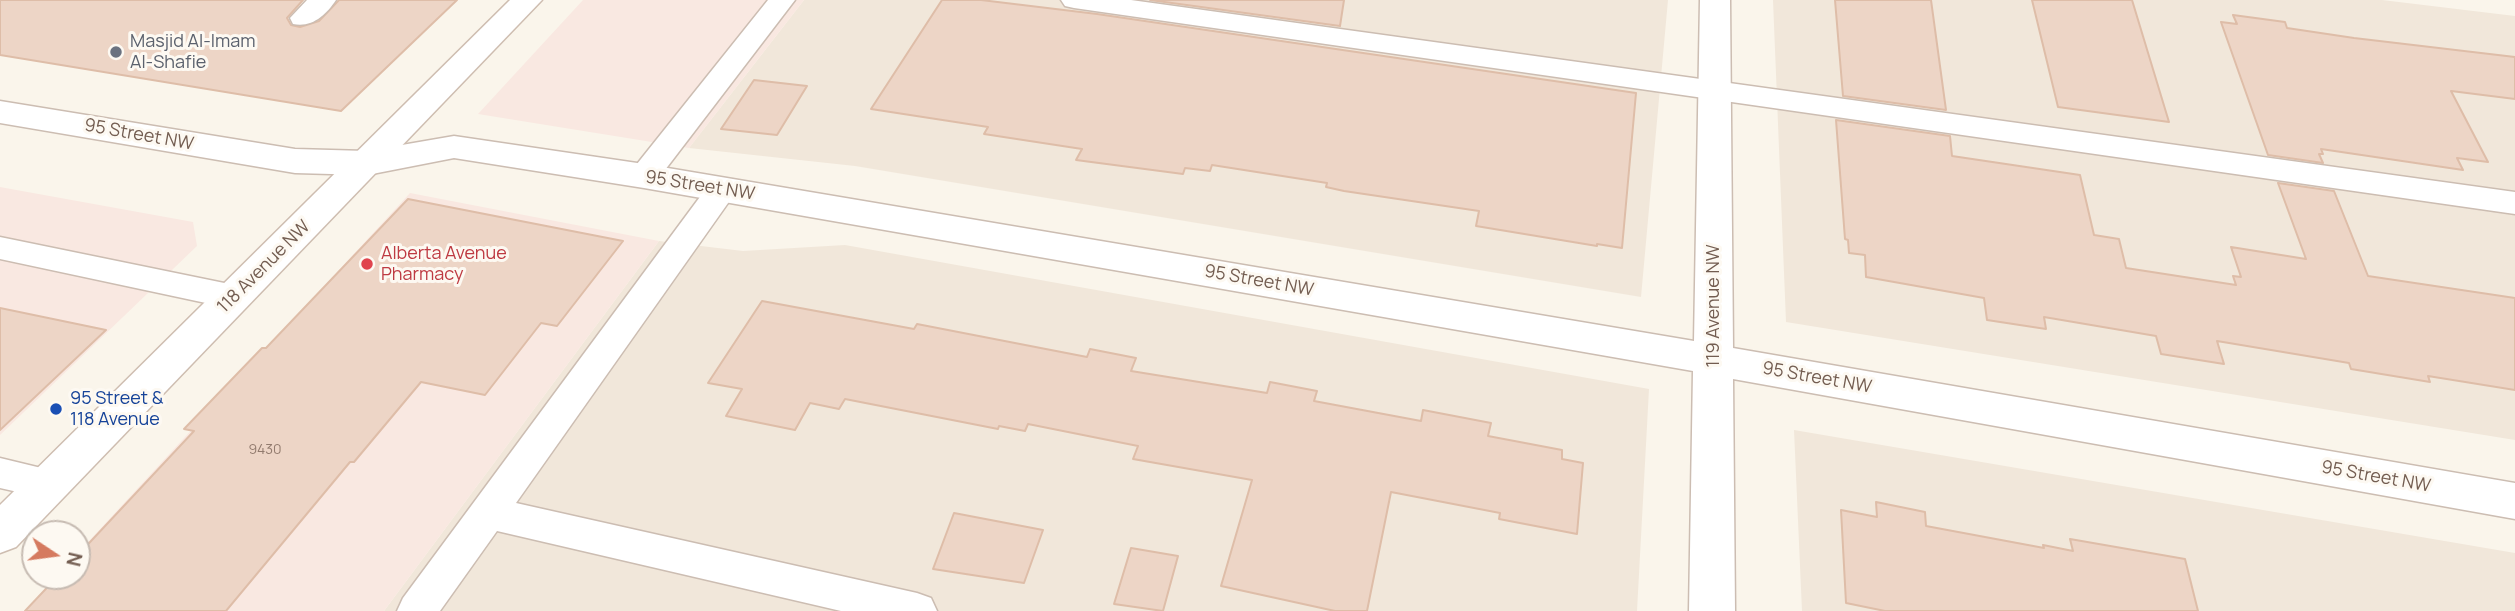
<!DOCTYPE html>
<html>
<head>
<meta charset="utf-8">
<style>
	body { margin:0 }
	#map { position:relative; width:2515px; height:611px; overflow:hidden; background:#faf5eb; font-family:Manrope,sans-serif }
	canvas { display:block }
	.north { position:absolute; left:21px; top:520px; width:70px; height:70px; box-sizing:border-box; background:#fdf9f2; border:2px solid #c6bbb2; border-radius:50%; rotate:103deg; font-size:19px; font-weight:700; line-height:28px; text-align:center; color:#735d51 }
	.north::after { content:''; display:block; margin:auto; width:24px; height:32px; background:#d57a5f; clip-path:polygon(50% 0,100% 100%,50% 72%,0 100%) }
</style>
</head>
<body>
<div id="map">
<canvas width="2515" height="611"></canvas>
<div class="north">N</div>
</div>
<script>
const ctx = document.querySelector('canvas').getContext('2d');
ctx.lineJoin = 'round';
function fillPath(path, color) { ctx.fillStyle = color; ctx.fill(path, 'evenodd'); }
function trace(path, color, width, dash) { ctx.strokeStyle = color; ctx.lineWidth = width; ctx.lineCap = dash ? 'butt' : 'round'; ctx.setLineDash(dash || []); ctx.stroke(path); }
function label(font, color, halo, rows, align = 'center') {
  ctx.font = font + ' Manrope,sans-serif'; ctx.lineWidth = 6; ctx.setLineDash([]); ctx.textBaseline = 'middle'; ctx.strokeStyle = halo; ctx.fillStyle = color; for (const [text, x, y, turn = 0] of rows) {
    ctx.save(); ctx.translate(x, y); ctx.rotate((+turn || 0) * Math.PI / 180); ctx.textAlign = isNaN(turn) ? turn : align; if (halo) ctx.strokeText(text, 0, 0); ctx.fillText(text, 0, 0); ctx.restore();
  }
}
const residential = new Path2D(`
	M 804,0 L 1668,0 L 1641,297 L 855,166 L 689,148 Z
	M 1773,0 L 2382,0 L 2515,16 L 2515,440 L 1786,322 Z
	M 659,241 L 743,251 L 845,245 L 1649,389 L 1637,611 L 384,611 Z
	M 1794,430 L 2515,553 L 2515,611 L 1802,611 Z`);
const commercial = new Path2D(`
	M 583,0 L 804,0 L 689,148 L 478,114 Z
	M 0,187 L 193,222 L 197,246 L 0,435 Z
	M 410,193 L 659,241 L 384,611 L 25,611 L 57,576 L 77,576 L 77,554 Z`);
const building = new Path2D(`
	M 0,0 L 303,0 L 287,18 L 291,25 L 300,27 L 319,21 L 339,0 L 457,0 L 341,111 L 0,55 Z
	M 942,0 L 981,0 L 1097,14 L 1636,93 L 1622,248 L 1597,244 L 1597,246 L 1476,226 L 1479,211 L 1344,191 L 1326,187 L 1327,183 L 1212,165 L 1210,171 L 1185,168 L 1183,174 L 1076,160 L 1082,149 L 984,134 L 988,127 L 871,109 Z
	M 1150,0 L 1344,0 L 1340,26 Z
	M 1835,0 L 1931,0 L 1946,110 L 1843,96 Z
	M 2032,0 L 2132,0 L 2169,122 L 2058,107 Z
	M 2233,15 L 2285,22 L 2287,28 L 2354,38 L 2515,57 L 2515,99 L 2451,91 L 2488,162 L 2457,158 L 2463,170 L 2321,149 L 2323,154 L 2319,154 L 2323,163 L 2268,155 L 2221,22 L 2237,24 Z
	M 754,80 L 807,86 L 777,135 L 721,129 Z
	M 1836,120 L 1950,136 L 1952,156 L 2080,175 L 2094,235 L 2119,239 L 2126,268 L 2236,285 L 2233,276 L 2241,277 L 2231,247 L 2306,259 L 2278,183 L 2334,191 L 2368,276 L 2515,298 L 2515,390 L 2428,376 L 2430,382 L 2351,369 L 2349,363 L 2217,341 L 2224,364 L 2161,354 L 2156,336 L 2044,317 L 2046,329 L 1987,320 L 1984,298 L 1866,277 L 1865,255 L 1849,253 L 1848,240 L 1845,239 Z
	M 408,199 L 623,241 L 557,326 L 541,323 L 485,395 L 421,382 L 354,462 L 350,462 L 226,611 L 25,611 L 58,576 L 77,576 L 77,556 L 194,431 L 184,429 L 262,348 L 266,348 Z
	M 762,301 L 914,329 L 917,324 L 1087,357 L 1090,349 L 1136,358 L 1131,371 L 1267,393 L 1270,382 L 1317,391 L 1314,401 L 1421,421 L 1423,410 L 1491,423 L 1488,436 L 1562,450 L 1562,459 L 1583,463 L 1577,534 L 1499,519 L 1500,513 L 1391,492 L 1367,611 L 1335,611 L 1221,586 L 1252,480 L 1133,459 L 1138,446 L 1028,424 L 1025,431 L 999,426 L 998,429 L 845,399 L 839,409 L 810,403 L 795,430 L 726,416 L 742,389 L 708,383 Z
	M 0,308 L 106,330 L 0,430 Z
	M 1876,502 L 1925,512 L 1926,526 L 2044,548 L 2043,545 L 2073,551 L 2070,539 L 2185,559 L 2198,611 L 1885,611 L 1846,603 L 1841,510 L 1877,517 Z
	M 954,513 L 1043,530 L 1024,583 L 933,569 Z
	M 1131,548 L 1178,556 L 1163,611 L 1114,604 Z`);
const service = new Path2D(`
	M 307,0 L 336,0 C 326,15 312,28 293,24 L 290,18 Z
	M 768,0 L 795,0 L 655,183 L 644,186 L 633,183 L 629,176 L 633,169 Z
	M 1061,0 L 1131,0 L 2515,192 L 2515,214 L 1074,8 L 1065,6 Z
	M 722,178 L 733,182 L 737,189 L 733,196 L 516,503 L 917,593 L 931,598 L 937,611 L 841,611 L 497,531 L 440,611 L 397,611 L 403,598 L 711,182 Z
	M 0,237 L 234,285 L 246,288 L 251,297 L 246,306 L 234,309 L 0,259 Z
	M 0,458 L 62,473 L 68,484 L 62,495 L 49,499 L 0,488 Z`);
const minor = new Path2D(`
	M 1700,0 L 1730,0 L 1733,348 L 2515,483 L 2515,519 L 1733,379 L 1735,611 L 1689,611 L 1693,371 L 644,188 L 454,158 L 367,175 L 355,171 L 350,163 L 355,155 L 367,151 L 454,136 L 644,164 L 1694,341 Z`);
const tertiary = new Path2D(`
	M 0,101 L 295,149 L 367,151 L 379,155 L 384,163 L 379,171 L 367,175 L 295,173 L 0,123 Z`);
const secondary = new Path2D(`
	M 510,0 L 542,0 L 16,547 L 0,553 L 0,505 Z`);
const markers = [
	[116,52,7,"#6b7280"],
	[367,264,7,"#e0444e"],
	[56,409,7,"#1a4fb4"]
];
const numberNames = [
	["9430",265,450]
];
const worshipNames = [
	["Masjid Al-Imam",130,42],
	["Al-Shafie",130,63]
];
const streetNames = [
	["95 Street NW",139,135,10],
	["95 Street NW",700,186,9],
	["118 Avenue NW",264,267,-45],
	["95 Street NW",1259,281,10],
	["119 Avenue NW",1714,306,-90],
	["95 Street NW",1817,378,10],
	["95 Street NW",2376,477,10]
];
const healthNames = [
	["Alberta Avenue",381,254],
	["Pharmacy",381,275]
];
const transitNames = [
	["95 Street &",70,399],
	["118 Avenue",70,420]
];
fillPath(residential, '#f1e7da');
fillPath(commercial, '#f9e8e1');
fillPath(building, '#edd5c6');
trace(building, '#debda8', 2);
trace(service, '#ccbdb2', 3);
trace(minor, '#ccbdb2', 3);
trace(tertiary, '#ccbdb2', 3);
trace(secondary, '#cebdb0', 3);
fillPath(service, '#fff');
fillPath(minor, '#fff');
fillPath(tertiary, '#fff');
fillPath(secondary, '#fff');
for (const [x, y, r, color] of markers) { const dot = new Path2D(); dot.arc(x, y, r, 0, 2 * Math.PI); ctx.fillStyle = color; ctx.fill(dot); trace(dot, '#fdf9f2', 2.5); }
label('14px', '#927b6e', null, numberNames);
label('18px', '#5b616d', '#fdf9f2', worshipNames, 'left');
label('18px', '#735d51', '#fdf9f2', streetNames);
label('18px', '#be3a42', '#fdf9f2', healthNames, 'left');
label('18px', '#164399', '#fdf9f2', transitNames, 'left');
</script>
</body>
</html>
